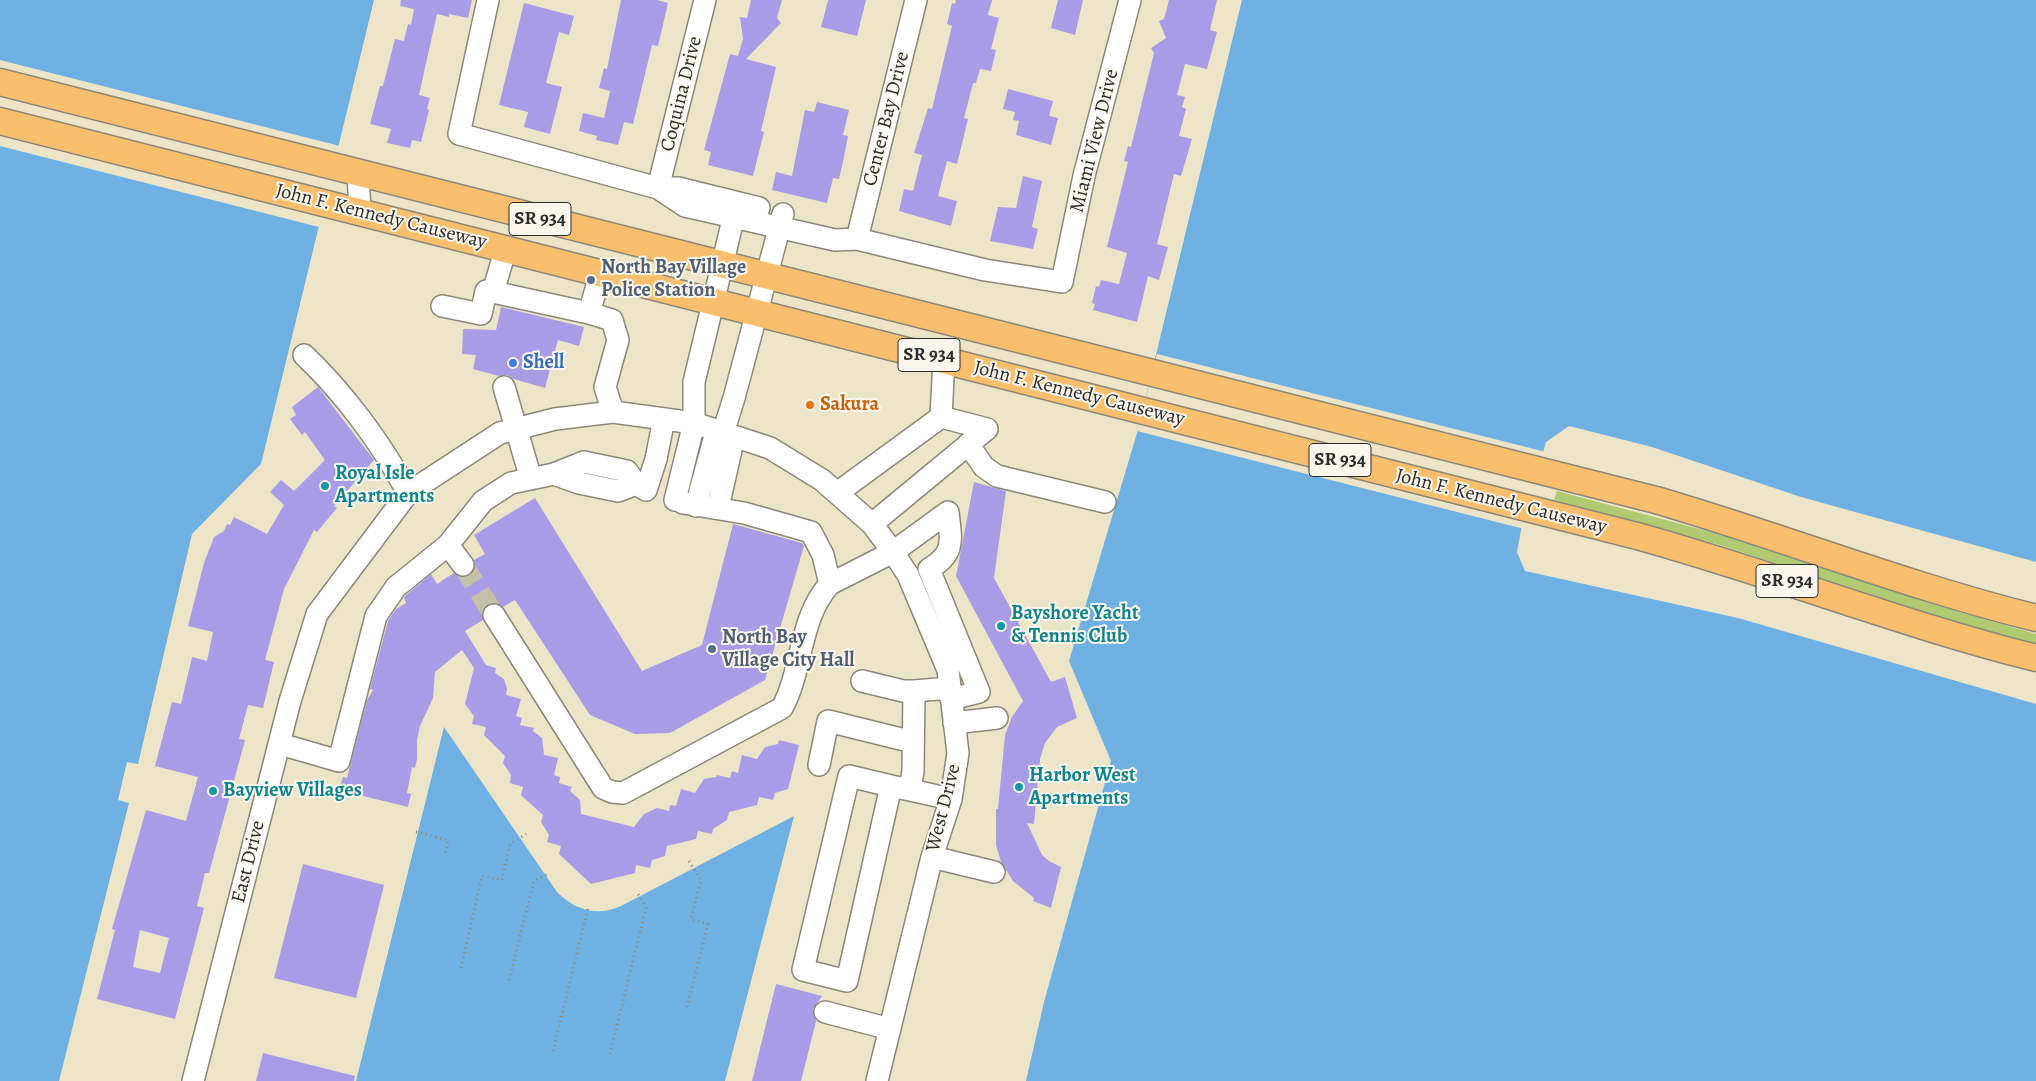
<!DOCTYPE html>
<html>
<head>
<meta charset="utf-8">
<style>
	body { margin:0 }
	canvas { display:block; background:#ede5c7 }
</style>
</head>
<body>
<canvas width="2036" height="1081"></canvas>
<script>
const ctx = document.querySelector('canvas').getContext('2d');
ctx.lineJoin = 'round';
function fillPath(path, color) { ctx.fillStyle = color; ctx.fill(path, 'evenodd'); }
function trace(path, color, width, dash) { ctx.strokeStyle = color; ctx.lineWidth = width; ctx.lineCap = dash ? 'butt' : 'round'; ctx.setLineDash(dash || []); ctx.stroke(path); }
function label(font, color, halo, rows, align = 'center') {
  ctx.font = font + ' Alegreya,serif'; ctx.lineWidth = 4; ctx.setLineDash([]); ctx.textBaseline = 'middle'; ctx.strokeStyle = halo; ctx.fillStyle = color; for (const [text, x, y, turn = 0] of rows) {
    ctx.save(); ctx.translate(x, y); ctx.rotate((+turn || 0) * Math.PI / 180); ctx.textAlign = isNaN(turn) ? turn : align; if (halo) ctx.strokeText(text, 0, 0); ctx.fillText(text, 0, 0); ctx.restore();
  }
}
const green = new Path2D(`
	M 1557,491 L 1718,534 L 1933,604 L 2036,634 L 2036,644 L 1947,619 L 1720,545 L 1554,500 Z`);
const water = new Path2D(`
	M 0,0 L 374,0 L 261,464 L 192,534 L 138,764 L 127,762 L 118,800 L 129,803 L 59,1081 L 0,1081 Z
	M 1242,0 L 2036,0 L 2036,562 L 1801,497 L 1652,447 L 1569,426 L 1546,442 L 1521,530 L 1517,552 L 1525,571 L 1738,618 L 2036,704 L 2036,1081 L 1026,1081 L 1044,1002 L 1111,761 L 1069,661 L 1137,433 Z
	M 444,727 L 557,892 C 575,910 597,917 621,906 L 794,816 L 725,1081 L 356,1081 Z`);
const pier = new Path2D(`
	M 0,60 L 340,146 L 319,227 L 0,146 Z
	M 1157,354 L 1546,452 L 1524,529 L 1137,431 Z`);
const building = new Path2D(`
	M 401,0 L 472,0 L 468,18 L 449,14 L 449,17 L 437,14 L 419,95 L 430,98 L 427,109 L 429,110 L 421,142 L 412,140 L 410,148 L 387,143 L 391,129 L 370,124 L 380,86 L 383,86 L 395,39 L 404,41 L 408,24 L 411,25 L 414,9 L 400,6 Z
	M 621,0 L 657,0 L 668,3 L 658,46 L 652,45 L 633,124 L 624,122 L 618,145 L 596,140 L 597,136 L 579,131 L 583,113 L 604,118 L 610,91 L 599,88 L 604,68 L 607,69 Z
	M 751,0 L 782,0 L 777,18 L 781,23 L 746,59 L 776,67 L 761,131 L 764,132 L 753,176 L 708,165 L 711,152 L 704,150 L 730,54 L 738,56 L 743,39 L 740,17 L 747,18 Z
	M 828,0 L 866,0 L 857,36 L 821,27 Z
	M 956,0 L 992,0 L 988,15 L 999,18 L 991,49 L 996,50 L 991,71 L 980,69 L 976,83 L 973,83 L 964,118 L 968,119 L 957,164 L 947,161 L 938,196 L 957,201 L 951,226 L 899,211 L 904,189 L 913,191 L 922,155 L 914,153 L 928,108 L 932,109 L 952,26 L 947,24 L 952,3 L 955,4 Z
	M 1058,0 L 1083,0 L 1075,35 L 1051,28 Z
	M 1169,0 L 1217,0 L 1210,30 L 1217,32 L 1207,69 L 1185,64 L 1177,95 L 1185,97 L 1182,107 L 1186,109 L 1179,136 L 1192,139 L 1181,176 L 1174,174 L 1157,244 L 1168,247 L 1159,280 L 1148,276 L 1137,322 L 1093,310 L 1095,304 L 1092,303 L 1096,286 L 1099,287 L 1101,280 L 1119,284 L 1127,253 L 1107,247 L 1128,162 L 1124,161 L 1128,146 L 1131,147 L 1154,53 L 1151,48 L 1166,38 L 1159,21 L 1164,19 Z
	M 524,3 L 574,16 L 569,35 L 559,32 L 546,83 L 562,87 L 550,134 L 524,127 L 528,112 L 499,105 Z
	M 1008,89 L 1053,101 L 1049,116 L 1058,118 L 1051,145 L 1016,135 L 1019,121 L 1013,120 L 1015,112 L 1003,109 Z
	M 817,102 L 849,110 L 843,135 L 848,136 L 843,162 L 839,179 L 833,178 L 827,203 L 772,190 L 776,172 L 792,176 L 805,110 L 814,112 Z
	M 1023,176 L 1042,181 L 1032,227 L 1038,229 L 1033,249 L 990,241 L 998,207 L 1016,208 Z
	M 501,307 L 584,327 L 579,346 L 558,340 L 545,388 L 514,379 L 507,375 L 499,376 L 473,369 L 476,355 L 462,354 L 463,329 L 496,330 Z
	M 318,387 L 374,460 L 334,506 L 337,508 L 317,532 L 314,530 L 284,589 L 265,660 L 274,662 L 263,708 L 248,705 L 239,739 L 245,740 L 209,873 L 205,873 L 197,906 L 204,908 L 175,1019 L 97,999 L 115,930 L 112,929 L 146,810 L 186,821 L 198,777 L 155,766 L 172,702 L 181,704 L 192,657 L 207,661 L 213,632 L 188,626 L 204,563 L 214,537 L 224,531 L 227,524 L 230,525 L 234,517 L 267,534 L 284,505 L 270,492 L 281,480 L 294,491 L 325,460 L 305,432 L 302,435 L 290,419 L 296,415 L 292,407 ZM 140,930 L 169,938 L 160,973 L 133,967 Z
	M 974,482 L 1006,491 L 994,578 L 1051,682 L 1065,677 L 1077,718 L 1057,727 L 1045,743 L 1040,759 L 1034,824 L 1027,823 L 1042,855 L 1049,861 L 1061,867 L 1051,908 L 1033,901 L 1034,898 L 1013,881 L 1001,862 L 996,845 L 996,809 L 998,809 L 1005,735 L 1012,717 L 1023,701 L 956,576 Z
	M 535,498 L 642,671 L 702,645 L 733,524 L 802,543 L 804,546 L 765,680 L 670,733 L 635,734 L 590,715 L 515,600 L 503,607 L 494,603 L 488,604 L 483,610 L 483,620 L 465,631 L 486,665 L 496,668 L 495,673 L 504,679 L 507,689 L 506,695 L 521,699 L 516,716 L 522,718 L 520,725 L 534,728 L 533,731 L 542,738 L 544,755 L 558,758 L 554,775 L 560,777 L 559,783 L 572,787 L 570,791 L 580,800 L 581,814 L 634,827 L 644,814 L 657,808 L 669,811 L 670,805 L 676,806 L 681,789 L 695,793 L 704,779 L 716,777 L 717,775 L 730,778 L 732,771 L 738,773 L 742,755 L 757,759 L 765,747 L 778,744 L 779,740 L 799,745 L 788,789 L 775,793 L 773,800 L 759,797 L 757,805 L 729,812 L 727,820 L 713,829 L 712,834 L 698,831 L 696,839 L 667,846 L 665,856 L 652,860 L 650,868 L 636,865 L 635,873 L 591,884 L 559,854 L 561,846 L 547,842 L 549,835 L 541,822 L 543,815 L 521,795 L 523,787 L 510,783 L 511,775 L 503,763 L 505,756 L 484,735 L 486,727 L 472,724 L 474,716 L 465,704 L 474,668 L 462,650 L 435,672 L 433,698 L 420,726 L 417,740 L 417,759 L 415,768 L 412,767 L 407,793 L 411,794 L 408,807 L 339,790 L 343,777 L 347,778 L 367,700 L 373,690 L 370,689 L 388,621 L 396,609 L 406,603 L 404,598 L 405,596 L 431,574 L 437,584 L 454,573 L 464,577 L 471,575 L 475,569 L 474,560 L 485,554 L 474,535 Z
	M 303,864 L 384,885 L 356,998 L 274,978 Z
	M 776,984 L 822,996 L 813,1009 L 816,1021 L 801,1081 L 752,1081 Z
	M 263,1053 L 355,1076 L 354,1081 L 256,1081 Z`);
const minorTunnel = new Path2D(`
	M 463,565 L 494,615`);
const path = new Path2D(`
	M 416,832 L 448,840 L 445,855
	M 461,968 L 482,876 L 502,880 L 510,844 L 526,834
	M 509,980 L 534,881 L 550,873
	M 687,1007 L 708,924 L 691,919 L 701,880 L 689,861
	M 553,1051 L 588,908
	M 610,1054 L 646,908 L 637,892`);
const minor = new Path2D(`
	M 488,0 L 459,134 L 658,188 L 678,188 L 759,208
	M 358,173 L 360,212
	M 658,188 L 685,206 L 835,240 L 857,239 L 985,270 L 1062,282 L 1084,176 L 1130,0
	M 658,188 L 705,0
	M 857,239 L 916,0
	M 601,272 L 589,313 L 612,320 L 618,340 L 605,387 L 613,412
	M 493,292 L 589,313
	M 442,306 L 481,314 L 486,291 L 493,292 L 506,248
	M 304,355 C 344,393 382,444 408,493
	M 504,387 L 531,479
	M 968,444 L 984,467 L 997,476 L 1105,502
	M 554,474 L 579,483 L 618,491 L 636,484
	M 837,493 L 941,417 L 944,359
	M 675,500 L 694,423 L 694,382 L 737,203
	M 683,503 L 744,513 L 811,532 L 823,555 L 830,584
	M 696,506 L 713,443 L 723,433 L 734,398 L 783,214
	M 718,508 L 731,450 L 723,433
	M 872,524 L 987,429 L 941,417
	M 448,545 L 463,565
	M 494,615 L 603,788 L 612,792 L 623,793 L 782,708 C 803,670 799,617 830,584 L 893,552 L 948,512 C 951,540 956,553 929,569 L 979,692 L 951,699
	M 862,681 L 903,691 L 914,691
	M 954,723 L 997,718
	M 280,744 L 339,761 L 376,616 L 396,587 L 448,545 L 483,501 L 511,483 L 554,474 L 584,462 L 627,471 L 636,484 L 646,490 L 656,459 L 664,419
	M 819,765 L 828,721 L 913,742
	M 891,786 L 849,776 L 803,970 L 847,981 L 891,786 L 910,790 L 913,771 L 914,691 L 950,688
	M 910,790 L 951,799
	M 932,857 L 994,872
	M 825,1012 L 890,1029
	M 193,1081 L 290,701 L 317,614 L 408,493 L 500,433 L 555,419 L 613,412 L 694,423 L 770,448 L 822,480 L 872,524 L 893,552 L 908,575 L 948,670 L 958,753 L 951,799 L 932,857 L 877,1081`);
const major = new Path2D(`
	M 0,82 L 1656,500 C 1783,537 1907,586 2036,618
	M 0,121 L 1637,536 C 1771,573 1901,624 2036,658`);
const markers = [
	[591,280,5,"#5c6f8a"],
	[513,363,5,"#3f7fe0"],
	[810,405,5,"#e8710a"],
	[325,486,5,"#0f9aa8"],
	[1001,626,5,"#0f9aa8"],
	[712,649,5,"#5c6f8a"],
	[1019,787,5,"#0f9aa8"],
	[213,791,5,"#0f9aa8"]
];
const shields = [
	[540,219,62],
	[929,355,62],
	[1340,460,62],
	[1787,581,62]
];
const shieldNames = [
	["SR 934",540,219],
	["SR 934",929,355],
	["SR 934",1340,460],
	["SR 934",1787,581]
];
const streetNames = [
	["Coquina Drive",682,94,-76],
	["Center Bay Drive",887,119,-76],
	["Miami View Drive",1095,141,-76],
	["John F. Kennedy Causeway",381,217,14],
	["John F. Kennedy Causeway",1079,394,14],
	["John F. Kennedy Causeway",1501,502,14],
	["West Drive",944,808,-76],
	["East Drive",249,862,-76]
];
const serviceNames = [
	["North Bay Village",601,268],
	["Police Station",601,291],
	["North Bay",722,638],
	["Village City Hall",722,661]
];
const shopNames = [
	["Shell",523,363]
];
const foodNames = [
	["Sakura",820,405]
];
const cultureNames = [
	["Royal Isle",335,474],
	["Apartments",335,497],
	["Bayshore Yacht",1011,614],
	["& Tennis Club",1011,637],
	["Harbor West",1029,776],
	["Apartments",1029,799],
	["Bayview Villages",223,791]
];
fillPath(green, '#b0cb72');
fillPath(water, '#70b1e4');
fillPath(pier, '#ede5c7');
fillPath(building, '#a99de8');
trace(minorTunnel, '#c6c0a8', 21, [21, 11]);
trace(minor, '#8c8879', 24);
trace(major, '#8c8879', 29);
trace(path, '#8c8879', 3, [1, 4]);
trace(minor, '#fff', 21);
trace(major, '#f9bf6d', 26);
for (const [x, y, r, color] of markers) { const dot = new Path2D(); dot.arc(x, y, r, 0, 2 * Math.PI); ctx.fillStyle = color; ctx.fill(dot); trace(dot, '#fbf7ec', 2); }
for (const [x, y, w] of shields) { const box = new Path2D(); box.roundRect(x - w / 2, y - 16.5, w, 33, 4); ctx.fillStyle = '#fbf7ec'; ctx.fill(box); trace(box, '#2b2b2b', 1); }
label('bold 19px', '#2b2b2b', null, shieldNames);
label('20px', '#2b2b2b', '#fbf7ec', streetNames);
label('bold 20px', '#4e5e75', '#fbf7ec', serviceNames, 'left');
label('bold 20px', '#366cbe', '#fbf7ec', shopNames, 'left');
label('bold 20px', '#c56008', '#fbf7ec', foodNames, 'left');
label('bold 20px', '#0d838f', '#fbf7ec', cultureNames, 'left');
</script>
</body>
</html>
